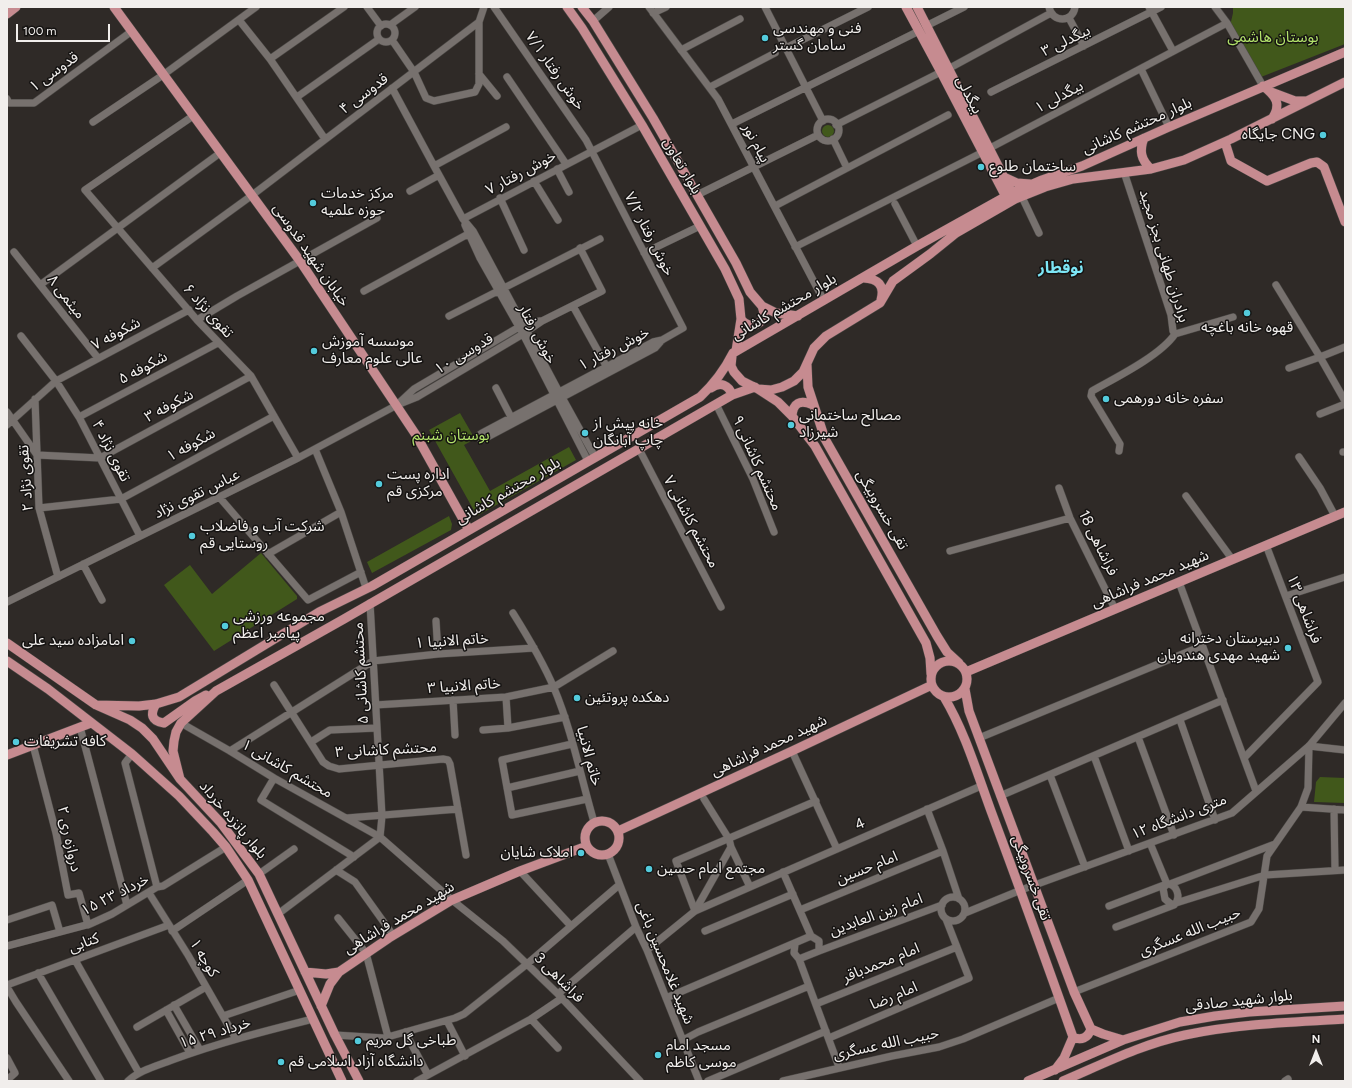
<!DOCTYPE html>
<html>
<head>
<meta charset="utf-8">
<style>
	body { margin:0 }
	#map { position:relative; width:1352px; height:1088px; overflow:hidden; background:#2f2a27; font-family:Figtree,sans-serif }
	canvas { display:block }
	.frame { position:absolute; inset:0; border:8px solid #f1eeec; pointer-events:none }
	.north { position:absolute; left:1296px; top:1032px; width:40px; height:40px; -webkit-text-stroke:3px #151312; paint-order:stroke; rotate:0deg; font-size:11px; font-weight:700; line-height:16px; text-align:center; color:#f1eeec }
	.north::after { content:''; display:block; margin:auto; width:14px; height:18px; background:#f1eeec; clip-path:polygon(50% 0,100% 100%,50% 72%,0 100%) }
	.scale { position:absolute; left:16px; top:24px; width:94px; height:18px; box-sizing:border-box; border:2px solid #f1eeec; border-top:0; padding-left:5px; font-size:12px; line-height:14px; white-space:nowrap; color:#f1eeec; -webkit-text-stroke:3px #151312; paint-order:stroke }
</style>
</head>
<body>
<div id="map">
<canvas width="1352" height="1088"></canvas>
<div class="frame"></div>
<div class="north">N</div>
<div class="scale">100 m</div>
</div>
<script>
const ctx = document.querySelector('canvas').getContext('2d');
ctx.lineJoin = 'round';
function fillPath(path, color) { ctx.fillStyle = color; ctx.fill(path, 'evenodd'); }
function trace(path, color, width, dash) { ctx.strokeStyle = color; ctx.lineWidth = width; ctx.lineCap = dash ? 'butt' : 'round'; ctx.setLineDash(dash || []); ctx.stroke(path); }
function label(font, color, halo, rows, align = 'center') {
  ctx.font = font + ' Figtree,"Noto Sans Arabic",sans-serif'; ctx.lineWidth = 3; ctx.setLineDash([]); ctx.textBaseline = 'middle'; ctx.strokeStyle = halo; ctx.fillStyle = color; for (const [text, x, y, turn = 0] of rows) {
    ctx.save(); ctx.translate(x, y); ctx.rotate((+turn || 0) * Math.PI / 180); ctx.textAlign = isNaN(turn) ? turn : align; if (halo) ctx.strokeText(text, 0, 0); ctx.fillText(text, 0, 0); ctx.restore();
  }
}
const green = new Path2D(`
	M 1233,7 L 1343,7 L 1345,10 L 1345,44 L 1261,77 L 1230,26 L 1233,13 Z
	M822 131a6 6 0 1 1 12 0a6 6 0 1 1-12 0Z
	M 460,413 L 475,439 L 464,445 L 490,491 L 569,447 L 576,460 L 477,516 L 429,430 Z
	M 449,516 L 452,524 L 451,530 L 372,573 L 367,562 Z
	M 261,553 L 297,596 L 297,599 L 214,651 L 164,585 L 190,565 L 212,594 Z
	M 1320,777 L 1345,778 L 1345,803 L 1314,802 L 1316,782 Z`);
const minor = new Path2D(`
	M 367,7 L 381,26
	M 494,7 L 586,140 L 683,328 L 662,340 L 655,348 L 482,440 L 479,438 L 478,436 L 482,433 L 653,342 L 662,340
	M 649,7 L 718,99 L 824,301
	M 765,7 L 823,121
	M 1049,7 C 1052,23 1073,23 1075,7
	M 1149,7 L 1173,51
	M 1215,7 L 1227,23 L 1263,86
	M 653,13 L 666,7
	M 1069,18 L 1084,46
	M 239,20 L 270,59 L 325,139
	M 593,21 L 609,7
	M377 33a9 9 0 1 1 18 0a9 9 0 1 1-18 0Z
	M 390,25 L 415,7
	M 926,26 L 964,7
	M 392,40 L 414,72 L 426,98 L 434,101 L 475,92 L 479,84 L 479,22
	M 786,48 L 868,7
	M 681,50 L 740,19
	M 270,59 L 344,7
	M 948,69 L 1051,13
	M 1141,69 L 1169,127
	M 479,74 L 497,96
	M 507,77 L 566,164
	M 710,87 L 775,53
	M 392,88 L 434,166 L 463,219 L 473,231 L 486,255 L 559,392 L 595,457
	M 991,92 L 1161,7
	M 297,97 L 379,39
	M 7,99 L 9,103 L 34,103 L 132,31
	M 193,116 L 85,190 L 197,320 L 251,376 L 298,458
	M817 130a11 11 0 1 1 22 0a11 11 0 1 1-22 0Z
	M 93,122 L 163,75 L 256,7
	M 732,124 L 919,31
	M 836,125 L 941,72
	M 833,139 L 847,168
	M 990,148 L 1227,23
	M 434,166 L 506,127
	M 557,169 L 569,192
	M 1124,172 L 1171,315 L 1173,331 L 1175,334 L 1233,317
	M 534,181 L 558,220
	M 410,191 L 439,175
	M 697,195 L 818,135
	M 1022,197 L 1039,233
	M 500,198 L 524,250
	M 895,204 L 917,246
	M 775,206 L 948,115
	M 463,219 L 642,125
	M 465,225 L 480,258 L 523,334 L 588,461
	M 795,247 L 983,152
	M 14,252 L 98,358
	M 644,253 L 700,226
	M 152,268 L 251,196 L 479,22 L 484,7
	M 40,285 L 220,153
	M 1276,285 L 1320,357 L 1289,368
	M 364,291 L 468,234
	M 573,306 L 609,371
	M 449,316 L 600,239
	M 197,320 L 237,296 L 377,218
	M 21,336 L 56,381 L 79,417 L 140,536
	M 1345,347 L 1320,357 L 1345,401
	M 496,388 L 511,417
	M 35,399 L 39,508 L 58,577
	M 400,402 L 414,389 L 519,327 L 523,324 L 540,321
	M 716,404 L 753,479 L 774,532
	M 7,412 L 37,455 L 100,458 L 251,376
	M 1320,414 L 1345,404
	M 79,417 L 218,343
	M 7,425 L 56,381 L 189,310
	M 315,449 L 341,512 L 366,588
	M 639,449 L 721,607
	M 1119,451 L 1120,444 L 1091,396 L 1092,391 C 1115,378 1160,356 1175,334
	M 1343,452 L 1345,452
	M 1299,457 L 1320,488 L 1335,516
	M 1059,488 L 1070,518 L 1115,609
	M 1186,496 L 1232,559
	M 220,498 L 308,600 L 361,572
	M 39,508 L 121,499 L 274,416
	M 950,551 L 1070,518
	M 268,554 L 341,512
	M 83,564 L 102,600
	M 1179,582 L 1256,791
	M 1286,596 L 1345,577
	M 7,602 L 298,458 L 397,405 L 417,397 L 523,334 L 542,321 L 602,291 L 580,248
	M 370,603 L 382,816 L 380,837
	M 513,613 C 528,637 543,662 554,688 C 572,731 581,778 594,822
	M 436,621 L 438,654
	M 274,685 L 323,762 L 329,766 L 339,769 L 443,759 L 448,760 L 450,764 L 466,855
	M 506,697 L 508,728
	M 453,700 L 455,735
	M 375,705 L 506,697 L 554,687 L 613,651
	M 1180,720 L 1215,820
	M 181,723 L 230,751 L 274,778 L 380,837 L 452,900 L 503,941 L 558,994 L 640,1081
	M 80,727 L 127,905
	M 483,730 L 508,728 L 565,717
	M 1138,737 L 1174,835
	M 979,738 L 1202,646
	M 311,742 L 330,730 L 377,728
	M 572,744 L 502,760 L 512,815 L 587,799
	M 33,745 L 56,833 L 68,895 L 79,893 L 88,925
	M 1309,746 L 1345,750
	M 230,751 L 373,661 L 438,654 L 534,648
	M 792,751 L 837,849
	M 132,754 L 125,763 L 157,887
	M 1094,756 L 1129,851
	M 1244,758 L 1318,682 L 1266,545
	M 1050,775 L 1085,867
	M 274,778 L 261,800 L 354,857
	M 507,788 L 580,771
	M 1000,796 L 1223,700
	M 1301,807 L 1345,810
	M 927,809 L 943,851 L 959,899
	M 1334,809 L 1335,870
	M 347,818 L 458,809
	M 1150,843 L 1167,884
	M 731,847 L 750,887
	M 608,854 L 636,927 L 647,950 L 699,1081
	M 336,870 L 355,882 L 393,935
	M 520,871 L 571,926
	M 783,872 L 811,936
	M 259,874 L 294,849
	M 1167,884 C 1177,884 1181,897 1175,904 L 1171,904 L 1165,899 L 1163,888 Z
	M 1170,884 L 1275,844
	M 149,893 L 188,955 L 236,1039
	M941 909a12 12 0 1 1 24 0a12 12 0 1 1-24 0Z
	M 1176,903 L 1265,875 L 1345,870
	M 1109,906 L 1164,885
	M 800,910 L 943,851
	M 695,911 L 981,786
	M 695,911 L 731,847 L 729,839 L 704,799
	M 965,913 L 1021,890 L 1232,813 L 1309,746 L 1345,703
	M 278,914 L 380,837
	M 338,918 L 366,953 L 388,1037
	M 7,920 L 52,905 L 60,932
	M 1116,927 L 1174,905
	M 172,931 L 248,880
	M 705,931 L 793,894
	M 7,946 L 90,924 L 112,914 L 157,887 L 163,886 L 226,847
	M 647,950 L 695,911 L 676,861 L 816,801
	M 819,951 L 942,905
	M 799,959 L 839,1067
	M 75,960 L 139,1073
	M 38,973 L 101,1081
	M 7,985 L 169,925
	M 7,987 L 16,1002 L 69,1081
	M 1074,992 L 1251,922 L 1259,909 L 1267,856 L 1301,807 L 1308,788 L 1309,746
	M 558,994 L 636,927
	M 666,998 L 811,936 L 819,941 L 819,951 L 799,959 L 794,953 L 795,944
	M 816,1004 L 957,947
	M 174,1005 L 200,1050
	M 166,1010 L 190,1053
	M 223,1016 L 300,990
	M 531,1019 L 558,1048
	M 447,1021 L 465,1056
	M 137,1027 L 206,987
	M 405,1032 L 428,1075
	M 335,1035 L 384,1038 L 455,1018 L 464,1014 L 527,964 L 619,885
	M 829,1038 L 969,978 L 946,919
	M 683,1040 L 698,1032 L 809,986
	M 7,1058 L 15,1073 L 7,1080
	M 128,1081 C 140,1070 157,1066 172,1060 C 218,1043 265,1031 313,1019
	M 417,1081 L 531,1019 L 562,998
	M 708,1081 L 826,1031
	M 783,1081 L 892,1056 L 939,1047 L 963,1039 L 1059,998
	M 1285,1081 L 1288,1079`);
const major = new Path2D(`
	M 114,7 L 300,261 L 416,435 L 469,530
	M 567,7 L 582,28 L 642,125 L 725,269 L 739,299 L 741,319 L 736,351
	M 582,7 L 593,21 L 653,118 L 736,263 L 750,292 L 762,306 L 776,313 L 798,316
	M 906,7 L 941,72 L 1006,197
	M 917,7 L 1012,193
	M 7,14 L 16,7
	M 1263,86 C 1276,96 1282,104 1272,119
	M 1271,92 L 1295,101 L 1305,101
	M 1144,138 C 1139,151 1141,160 1151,169
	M 1225,142 L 1231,161 L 1267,181 L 1311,163 L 1317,162 L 1324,167 L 1345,222
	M 1004,177 L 1017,183 L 1030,184
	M 864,278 C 878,279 885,285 881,300
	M 741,319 C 751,333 769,322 762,306
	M 732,356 L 731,366 L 734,372 L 742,381 L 758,389 L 778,402 L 792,416 L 815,446 L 926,643 L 930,658 L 931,674
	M 807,365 L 808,387 L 825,439 L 937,636 L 947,652 L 959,663
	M 711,388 C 720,381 729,385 732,395
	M 758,389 L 771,390 L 782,387 L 794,381 L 803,372 L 814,348 L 826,336 L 880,303 L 893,281 L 930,254 L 956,233 L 1015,199 L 1045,187 L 1073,179 L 1151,169 L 1184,160 L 1231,139 L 1345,82
	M 792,416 C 793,403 800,399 813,405
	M 7,643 L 96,705 L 130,720 L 142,728 L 153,739 L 180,779 L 221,823 L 259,874 L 335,1035 L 359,1081
	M931 679a18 18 0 1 1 36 0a18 18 0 1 1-36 0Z
	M 7,661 L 48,689 L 132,754 L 179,796 L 213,832 L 226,847 L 248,880 L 342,1081
	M 966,672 L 1345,512
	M 965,689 L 969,711 L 1074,992 L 1091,1029 L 1103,1034 L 1123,1040
	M 944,697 C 965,732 977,773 991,811 C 1019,886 1046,961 1073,1037 L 1064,1058 L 1055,1070
	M 156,704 C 150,714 151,721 164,723 L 195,701 L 206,695
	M 96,705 L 139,706 L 156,704 L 179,697 L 319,612 L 372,586 L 700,397 C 714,384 725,369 733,353 L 917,246 L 1012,193 L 1042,180 L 1082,166 L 1169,127 L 1345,52
	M 7,755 L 91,723
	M 180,779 L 173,751 L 174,741 L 176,732 L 181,723 L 216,691 L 344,619 L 706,410 L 732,395 L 755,387
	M585 838a17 17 0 1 1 34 0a17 17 0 1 1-34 0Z
	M 618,831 L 792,751 L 932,685
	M 305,972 L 326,974 L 339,972
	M 321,1006 L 330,984 L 339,972 L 389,938 L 452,900 L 520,871 L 587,846
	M 1073,1037 C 1081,1041 1088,1038 1091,1029
	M 1028,1081 L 1123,1040 L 1180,1022 L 1215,1016 L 1249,1012 L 1345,1006
	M 1063,1081 C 1103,1064 1142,1044 1185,1035 C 1237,1024 1292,1022 1345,1019`);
const markers = [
	[765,38,4,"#53cbdc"],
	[1323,135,4,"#53cbdc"],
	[981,167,4,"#53cbdc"],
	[313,203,4,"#53cbdc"],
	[1247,313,4,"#53cbdc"],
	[314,351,4,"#53cbdc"],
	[1106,399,4,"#53cbdc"],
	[791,425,4,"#53cbdc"],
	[585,433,4,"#53cbdc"],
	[379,484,4,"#53cbdc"],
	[192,536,4,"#53cbdc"],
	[225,626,4,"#53cbdc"],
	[132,641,4,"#53cbdc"],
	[1288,648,4,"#53cbdc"],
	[577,698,4,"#53cbdc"],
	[16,742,4,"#53cbdc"],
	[581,853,4,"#53cbdc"],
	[649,869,4,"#53cbdc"],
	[358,1041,4,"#53cbdc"],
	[658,1055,4,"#53cbdc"],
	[281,1062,4,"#53cbdc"]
];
const poiNames = [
	["فنی و مهندسی",773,29],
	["سامان گستر",773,46],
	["جایگاه CNG",1315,135,"right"],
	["ساختمان طلوع",989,167],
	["مرکز خدمات",321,194],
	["حوزه علمیه",321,211],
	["قهوه خانه باغچه",1247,328,"center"],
	["موسسه آموزش",322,342],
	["عالی علوم معارف",322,359],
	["سفره خانه دورهمی",1114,399],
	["مصالح ساختمانی",799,416],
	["شیرزاد",799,433],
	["خانه پیش از",593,424],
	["چاپ آبانگان",593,441],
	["اداره پست",387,475],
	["مرکزی قم",387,492],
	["شرکت آب و فاضلاب",200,527],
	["روستایی قم",200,544],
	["مجموعه ورزشی",233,617],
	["پیامبر اعظم",233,634],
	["دبیرستان دخترانه",1280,639,"right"],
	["شهید مهدی هندویان",1280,656,"right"],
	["امامزاده سید علی",124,641,"right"],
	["دهکده پروتئین",585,698],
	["کافه تشریفات",24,742],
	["املاک شایان",573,853,"right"],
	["مجتمع امام حسین",657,869],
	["طباخی گل مریم",366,1041],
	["مسجد امام",666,1046],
	["موسی کاظم",666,1063],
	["دانشگاه آزاد اسلامی قم",289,1062]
];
const parkNames = [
	["بوستان هاشمی",1273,38],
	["بوستان شبنم",451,436]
];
const streetNames = [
	["بیگدلی ۳",1066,41,-26],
	["خوش رفتار ۷/۱",555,71,55],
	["قدوسی ۱",54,72,-36],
	["قدوسی ۴",364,94,-37],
	["بیگدلی",969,95,63],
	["بیگدلی ۱",1059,97,-28],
	["بلوار محتشم کاشانی",1137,126,-24],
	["پیام نور",756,143,62],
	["بلوار تعاون",682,166,60],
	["خوش رفتار ۷",521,173,-28],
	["خوش رفتار ۷/۲",649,234,63],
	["خیابان شهید قدوسی",311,255,55],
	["برادران طهانی بجز مجید",1164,256,73],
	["میثمی ۸",66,297,52],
	["بلوار محتشم کاشانی",784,307,-30],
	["تقوی نژاد ۶",208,311,48],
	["شکوفه ۷",116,334,-28],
	["خوش رفتار",537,334,62],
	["خوش رفتار ۱",614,349,-27],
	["قدوسی ۱۰",464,354,-31],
	["شکوفه ۵",143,368,-28],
	["شکوفه ۳",169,406,-28],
	["شکوفه ۱",191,445,-29],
	["تقوی نژاد ۴",111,451,63],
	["محتشم کاشانی ۹",757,463,66],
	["تقوی نژاد ۲",26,478,-94],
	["بلوار محتشم کاشانی",508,491,-30],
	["عباس تقوی نژاد",197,494,-26],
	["تقی خسروبیگی",882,510,60],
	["محتشم کاشانی ۷",691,522,62],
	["فراشاهی 18",1098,543,64],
	["شهید محمد فراشاهی",1150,579,-23],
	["فراشاهی ۱۳",1304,609,69],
	["خاتم الانبیا ۱",452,641,-4],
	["محتشم کاشانی ۵",361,673,-93],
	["خاتم الانبیا ۳",464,686,-4],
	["شهید محمد فراشاهی",769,746,-25],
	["محتشم کاشانی ۳",386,750,-3],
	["خاتم الانبیا",589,756,75],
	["محتشم کاشانی ۱",287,769,30],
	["۱۲ متری دانشگاه",1179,817,-21],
	["بلوار پانزده خرداد",233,820,50],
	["4",860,824,-24],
	["دروازه ری ۲",69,839,78],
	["امام حسین",867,868,-22],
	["تقی خسروبیگی",1031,878,70],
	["۱۵ خرداد ۲۳",115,895,-27],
	["امام زین العابدین",876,915,-20],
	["شهید محمد فراشاهی",399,918,-31],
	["حبیب الله عسگری",1190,932,-22],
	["کتابی",84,943,-20],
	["کوچه ۱",204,958,59],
	["شهید غلامحسین باغی",665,963,68],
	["امام محمدباقر",881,963,-22],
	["فراشاهی 3",559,978,45],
	["امام رضا",894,996,-23],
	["بلوار شهید صادقی",1239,1001,-6],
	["۱۵ خرداد ۲۹",215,1033,-17],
	["حبیب الله عسگری",886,1044,-12]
];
const neighbourhoodNames = [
	["نوقطار",1061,268]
];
fillPath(green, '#41581b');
trace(minor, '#4b4845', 8);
trace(major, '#4b4845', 10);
trace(minor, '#77716e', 7);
trace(major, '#c68b90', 9);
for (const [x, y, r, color] of markers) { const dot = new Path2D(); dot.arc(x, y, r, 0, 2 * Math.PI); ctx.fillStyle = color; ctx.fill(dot); trace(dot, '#151312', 1.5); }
label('15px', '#f1eeec', '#151312', poiNames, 'left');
label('15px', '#b3e36b', '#151312', parkNames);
label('15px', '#f1eeec', '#151312', streetNames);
label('bold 16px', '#7de6f6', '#151312', neighbourhoodNames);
</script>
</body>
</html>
